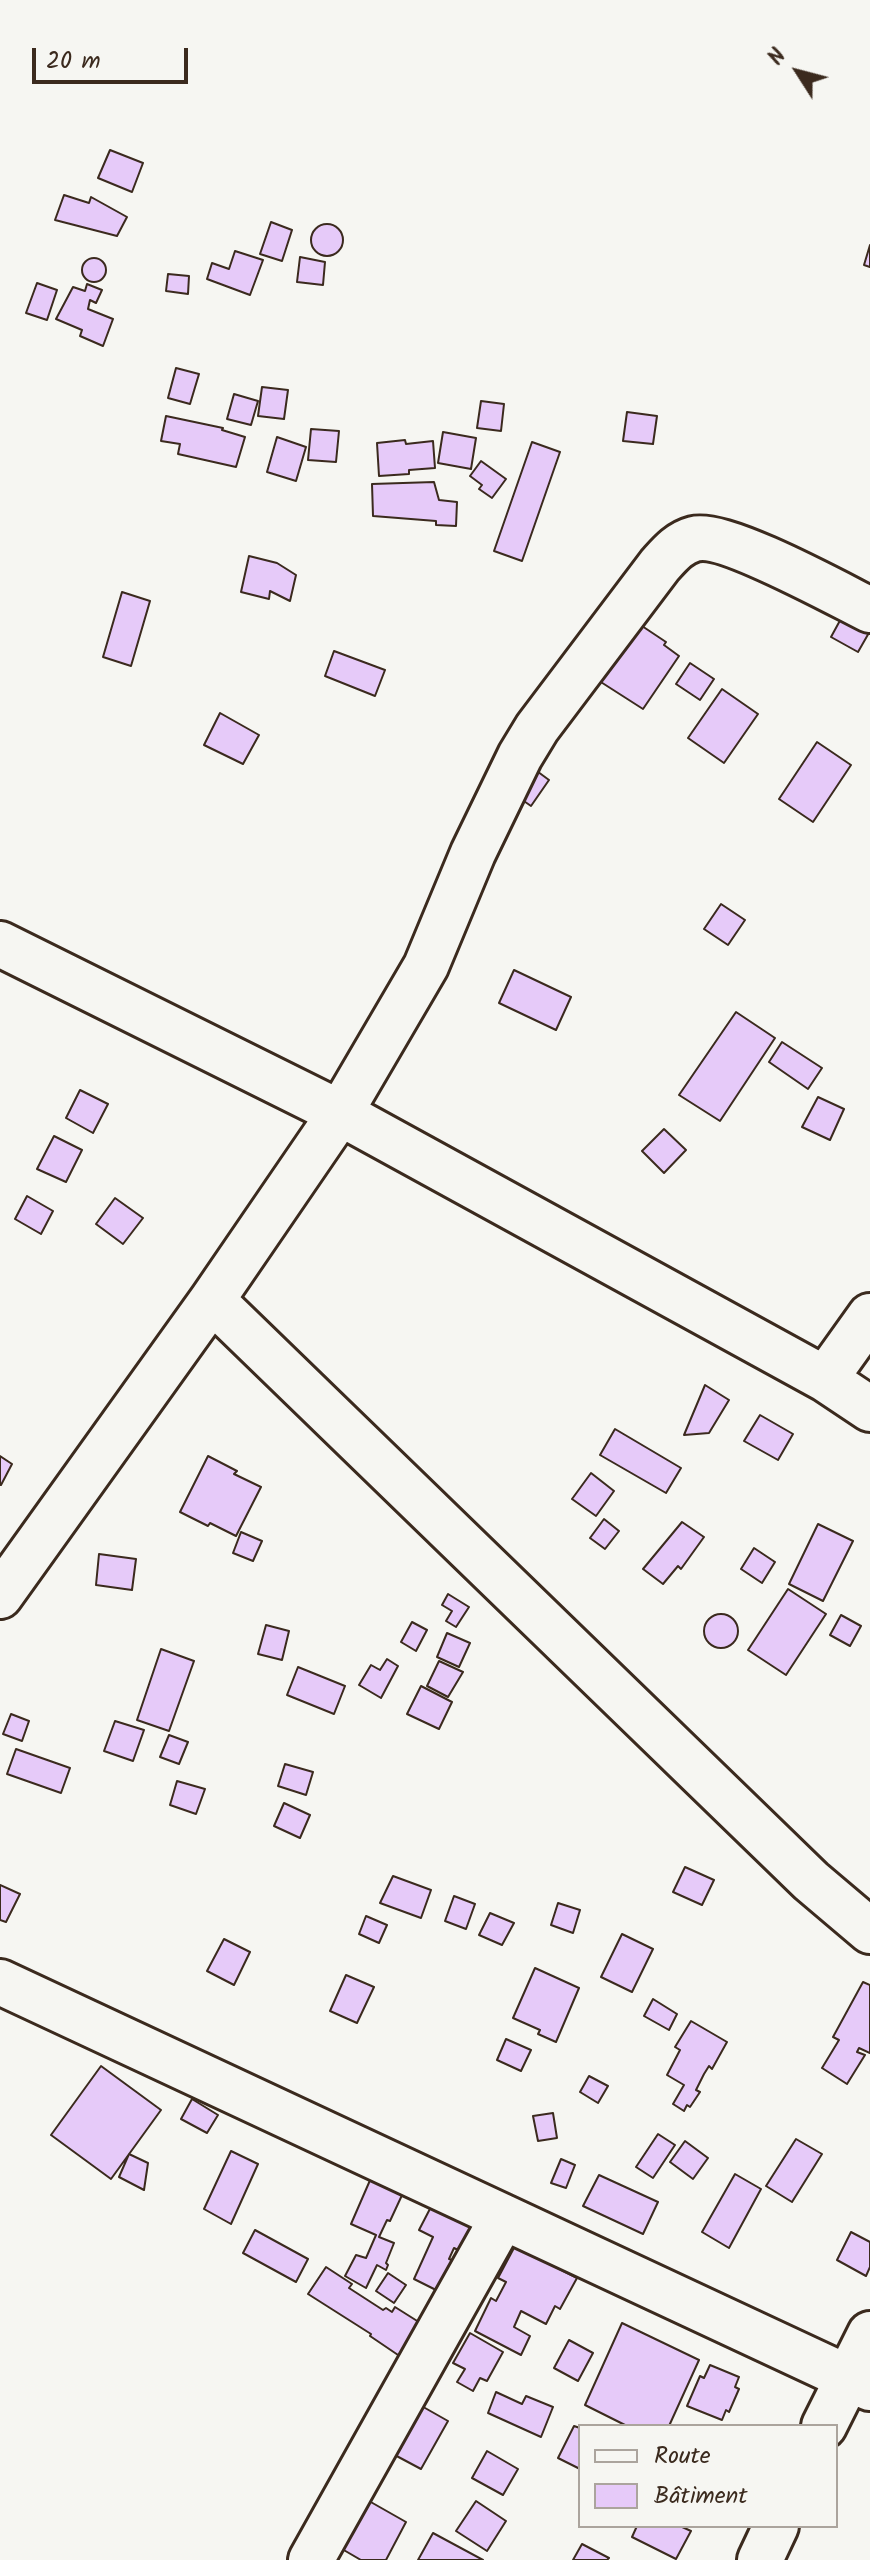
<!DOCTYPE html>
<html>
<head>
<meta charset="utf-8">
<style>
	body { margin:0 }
	#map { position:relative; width:870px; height:2560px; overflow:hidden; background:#f6f6f2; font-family:Kalam,sans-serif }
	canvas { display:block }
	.legend { position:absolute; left:578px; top:2424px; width:260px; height:104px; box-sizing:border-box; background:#f6f6f2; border:2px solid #aba49d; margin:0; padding:10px 14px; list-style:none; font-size:24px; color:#3b2a1e }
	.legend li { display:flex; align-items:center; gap:16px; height:40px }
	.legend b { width:40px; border:2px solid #aba49d }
	.north { position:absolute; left:758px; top:32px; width:80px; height:80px; -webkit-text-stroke:6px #f6f6f2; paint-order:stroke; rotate:306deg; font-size:22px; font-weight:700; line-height:32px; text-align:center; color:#3b2a1e }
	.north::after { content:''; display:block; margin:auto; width:28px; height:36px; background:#3b2a1e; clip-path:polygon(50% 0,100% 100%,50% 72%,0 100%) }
	.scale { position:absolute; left:32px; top:48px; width:156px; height:36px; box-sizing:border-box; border:4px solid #3b2a1e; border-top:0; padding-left:10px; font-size:24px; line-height:28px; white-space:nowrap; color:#3b2a1e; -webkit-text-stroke:6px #f6f6f2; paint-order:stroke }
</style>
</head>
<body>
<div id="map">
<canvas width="870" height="2560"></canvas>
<ul class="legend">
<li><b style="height:10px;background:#f6f6f2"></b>Route</li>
<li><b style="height:22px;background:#e6caf9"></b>Bâtiment</li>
</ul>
<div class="north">N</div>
<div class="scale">20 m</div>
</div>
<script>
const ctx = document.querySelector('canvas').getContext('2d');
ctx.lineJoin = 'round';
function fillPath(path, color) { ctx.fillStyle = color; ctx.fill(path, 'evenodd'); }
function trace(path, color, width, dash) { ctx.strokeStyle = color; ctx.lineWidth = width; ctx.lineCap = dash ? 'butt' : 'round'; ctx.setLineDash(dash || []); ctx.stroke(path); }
const building = new Path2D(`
	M 110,150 L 143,163 L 132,192 L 98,178 Z
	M 64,195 L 89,203 L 91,197 L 127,217 L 117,236 L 55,220 Z
	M 271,222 L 292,230 L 282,261 L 260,254 Z
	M311 240a16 16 0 1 1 32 0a16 16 0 1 1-32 0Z
	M 870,245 L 870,267 L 864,265 Z
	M 235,251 L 263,260 L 250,295 L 207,279 L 212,263 L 229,269 Z
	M 300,257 L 325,262 L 323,285 L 297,282 Z
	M82 270a12 12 0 1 1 24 0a12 12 0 1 1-24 0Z
	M 168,274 L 189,276 L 188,294 L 166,291 Z
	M 37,283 L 57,290 L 47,320 L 26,313 Z
	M 87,284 L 102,290 L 96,303 L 90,300 L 88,309 L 113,319 L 103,346 L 80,336 L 82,330 L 56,319 L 73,287 L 85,291 Z
	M 176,368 L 199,374 L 190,404 L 168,398 Z
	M 262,387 L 288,390 L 284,419 L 258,416 Z
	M 234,394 L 258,401 L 251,425 L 227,419 Z
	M 481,401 L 504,404 L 501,431 L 477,428 Z
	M 627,412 L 657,416 L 653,444 L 623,441 Z
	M 166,416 L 223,428 L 222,430 L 245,437 L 236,467 L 178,454 L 180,444 L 161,441 Z
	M 311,429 L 339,431 L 336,462 L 308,460 Z
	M 443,432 L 476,438 L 471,469 L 438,463 Z
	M 277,437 L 306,447 L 296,481 L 267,472 Z
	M 405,440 L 406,444 L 433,441 L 435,468 L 409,470 L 409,474 L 379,476 L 377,443 Z
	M 532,442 L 560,452 L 522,561 L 494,551 Z
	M 481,461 L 506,479 L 492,498 L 479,489 L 482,485 L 470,476 Z
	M 434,482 L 439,500 L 457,502 L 456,526 L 436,525 L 436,521 L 373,516 L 372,484 Z
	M 249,556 L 277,563 L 296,575 L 290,601 L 270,591 L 269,599 L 241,592 Z
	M 122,592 L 150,601 L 131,666 L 103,657 Z
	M 843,615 L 870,631 L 858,652 L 831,637 Z
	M 633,620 L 666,642 L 664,645 L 679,656 L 643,709 L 593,677 Z
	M 334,651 L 385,670 L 375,696 L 325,676 Z
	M 690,663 L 714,679 L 700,700 L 676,684 Z
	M 722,689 L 758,714 L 724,763 L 688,738 Z
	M 220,713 L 259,735 L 243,764 L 204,745 Z
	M 817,742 L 851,765 L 813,822 L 779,799 Z
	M 526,763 L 549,780 L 531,806 L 508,790 Z
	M 721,904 L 745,920 L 728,945 L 704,929 Z
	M 514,970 L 571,997 L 556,1030 L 499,1003 Z
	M 736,1012 L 775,1038 L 720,1121 L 679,1095 Z
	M 782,1042 L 822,1068 L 808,1089 L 769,1062 Z
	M 80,1090 L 108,1104 L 93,1133 L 66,1118 Z
	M 818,1097 L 844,1109 L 830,1140 L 802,1127 Z
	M 664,1129 L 686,1150 L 664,1173 L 642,1151 Z
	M 54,1136 L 82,1150 L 66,1182 L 37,1169 Z
	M 27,1196 L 53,1211 L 41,1234 L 15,1219 Z
	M 115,1198 L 143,1218 L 123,1244 L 96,1224 Z
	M 705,1385 L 729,1400 L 709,1433 L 684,1435 Z
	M 760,1415 L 793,1434 L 778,1460 L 744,1441 Z
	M 615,1429 L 681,1468 L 666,1493 L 600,1455 Z
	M 0,1456 L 12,1464 L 1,1485 L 0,1485 Z
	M 208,1456 L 237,1471 L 234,1474 L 261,1487 L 236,1536 L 210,1523 L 208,1526 L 180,1512 Z
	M 591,1473 L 614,1491 L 596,1516 L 572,1499 Z
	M 604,1519 L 619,1531 L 605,1549 L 590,1538 Z
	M 682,1522 L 704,1537 L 681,1569 L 678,1566 L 663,1584 L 643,1569 Z
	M 818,1524 L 853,1541 L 823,1601 L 789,1584 Z
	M 241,1532 L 262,1541 L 253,1561 L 233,1553 Z
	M 754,1548 L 775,1562 L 762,1583 L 741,1569 Z
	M 99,1554 L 136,1559 L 132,1590 L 96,1585 Z
	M 788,1589 L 826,1614 L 786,1675 L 748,1650 Z
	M 448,1594 L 469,1607 L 456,1627 L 446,1621 L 452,1611 L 442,1605 Z
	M704 1631a17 17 0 1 1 34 0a17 17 0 1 1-34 0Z
	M 841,1615 L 861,1626 L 850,1646 L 830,1635 Z
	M 412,1622 L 427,1630 L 416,1651 L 401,1642 Z
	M 266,1625 L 289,1631 L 282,1660 L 258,1654 Z
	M 447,1633 L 470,1643 L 459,1667 L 437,1657 Z
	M 161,1649 L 194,1661 L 169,1731 L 137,1720 Z
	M 387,1659 L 398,1666 L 381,1698 L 359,1685 L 371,1665 L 380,1670 Z
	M 439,1661 L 463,1672 L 448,1697 L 427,1686 Z
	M 298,1667 L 345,1686 L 334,1714 L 287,1695 Z
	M 421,1686 L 452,1702 L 439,1729 L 407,1714 Z
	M 11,1714 L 29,1721 L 22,1741 L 3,1734 Z
	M 115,1721 L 144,1730 L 133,1761 L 104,1751 Z
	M 169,1735 L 188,1742 L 179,1764 L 160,1757 Z
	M 16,1749 L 70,1768 L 61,1793 L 7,1774 Z
	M 285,1764 L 313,1772 L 306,1795 L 278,1786 Z
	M 177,1781 L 205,1789 L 196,1814 L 170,1805 Z
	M 284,1803 L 310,1815 L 300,1838 L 274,1826 Z
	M 685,1867 L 714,1880 L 702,1905 L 673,1892 Z
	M 393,1876 L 431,1890 L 421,1918 L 380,1903 Z
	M 0,1885 L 20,1894 L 6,1922 L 0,1920 Z
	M 454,1896 L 475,1904 L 466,1929 L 445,1921 Z
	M 558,1903 L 580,1910 L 573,1933 L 551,1925 Z
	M 490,1913 L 514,1923 L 502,1945 L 479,1935 Z
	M 366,1916 L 387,1925 L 379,1943 L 359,1934 Z
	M 622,1934 L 653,1949 L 632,1992 L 601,1977 Z
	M 224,1939 L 250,1952 L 234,1985 L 207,1971 Z
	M 535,1968 L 579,1988 L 556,2042 L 538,2034 L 540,2030 L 513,2018 Z
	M 346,1975 L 374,1987 L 357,2023 L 330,2011 Z
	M 863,1982 L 870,1985 L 870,2053 L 859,2048 L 857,2052 L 865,2055 L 847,2084 L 822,2068 L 839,2040 L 833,2037 Z
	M 653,1999 L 677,2014 L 669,2030 L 644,2016 Z
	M 691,2021 L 727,2042 L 712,2069 L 709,2066 L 704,2074 L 696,2090 L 700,2092 L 690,2107 L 687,2105 L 684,2111 L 673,2104 L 684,2085 L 667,2075 L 680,2050 L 675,2047 Z
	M 506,2039 L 531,2050 L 521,2071 L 497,2060 Z
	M 101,2066 L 161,2110 L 111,2179 L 51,2135 Z
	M 589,2076 L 608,2086 L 598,2103 L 580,2092 Z
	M 192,2099 L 218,2115 L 207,2133 L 181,2119 Z
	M 553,2113 L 557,2138 L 538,2141 L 533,2116 Z
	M 658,2134 L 675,2145 L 653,2178 L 636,2167 Z
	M 796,2139 L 822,2154 L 792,2202 L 766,2186 Z
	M 685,2141 L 708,2158 L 693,2179 L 670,2162 Z
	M 231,2151 L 258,2164 L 231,2224 L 204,2209 Z
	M 129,2154 L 148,2163 L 144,2190 L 119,2177 Z
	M 561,2159 L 575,2165 L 566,2188 L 551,2183 Z
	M 735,2174 L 761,2189 L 729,2248 L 702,2232 Z
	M 599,2175 L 658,2202 L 643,2234 L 583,2206 Z
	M 371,2178 L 403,2193 L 390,2221 L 387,2220 L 379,2237 L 394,2243 L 386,2263 L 388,2265 L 386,2270 L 377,2265 L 366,2288 L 345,2276 L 356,2255 L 366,2258 L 376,2235 L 351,2224 Z
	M 433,2203 L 476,2223 L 462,2252 L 454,2248 L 449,2259 L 455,2261 L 440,2292 L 414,2279 L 433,2237 L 419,2230 Z
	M 255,2230 L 308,2259 L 296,2282 L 243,2253 Z
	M 851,2232 L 870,2242 L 870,2267 L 866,2276 L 837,2260 Z
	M 515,2246 L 577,2278 L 560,2309 L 555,2306 L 546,2324 L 521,2311 L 514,2327 L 530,2336 L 521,2355 L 475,2331 L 491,2298 L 496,2301 L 506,2282 L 498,2278 Z
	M 326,2267 L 352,2284 L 349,2288 L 383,2310 L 386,2308 L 392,2312 L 395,2307 L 422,2324 L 401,2357 L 370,2336 L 371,2334 L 308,2294 Z
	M 388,2273 L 406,2285 L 394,2303 L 376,2291 Z
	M 622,2323 L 699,2360 L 669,2426 L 627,2426 L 585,2405 Z
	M 470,2333 L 503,2352 L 487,2381 L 480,2378 L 473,2391 L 457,2382 L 465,2369 L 453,2363 Z
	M 569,2340 L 593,2353 L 578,2381 L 554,2368 Z
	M 710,2365 L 739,2377 L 735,2387 L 739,2389 L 729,2412 L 726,2410 L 722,2420 L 687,2406 L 700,2376 L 704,2378 Z
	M 496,2392 L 522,2404 L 526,2396 L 553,2407 L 541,2437 L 488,2413 Z
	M 418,2404 L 448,2421 L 421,2469 L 391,2453 Z
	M 574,2426 L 580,2428 L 580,2469 L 558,2458 Z
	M 487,2451 L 518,2469 L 503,2495 L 472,2478 Z
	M 369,2501 L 406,2522 L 386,2560 L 361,2560 L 342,2549 Z
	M 476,2501 L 506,2521 L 487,2551 L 456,2531 Z
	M 637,2526 L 680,2526 L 691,2531 L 676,2559 L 632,2537 Z
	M 433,2533 L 483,2560 L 418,2560 Z
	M 582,2544 L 609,2558 L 607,2560 L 573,2560 Z`);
const minor = new Path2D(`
	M 0,944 L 340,1113 L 825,1379 L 870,1409
	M 212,1300 L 811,1881 L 870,1931
	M 825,1379 L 870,1316
	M 0,1596 L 212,1300 L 340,1113 L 426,966 L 473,853 L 520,756 L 537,728 L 660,565 C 670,554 679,543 694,539 C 724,531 838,594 870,610
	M 0,1982 L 870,2388
	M 824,2426 L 870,2334
	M 311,2560 L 503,2217
	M 760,2560 L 776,2526`);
fillPath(building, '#e6caf9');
trace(building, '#3b2a1e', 2);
trace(minor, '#3b2a1e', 50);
trace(minor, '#f6f6f2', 44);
</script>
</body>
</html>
